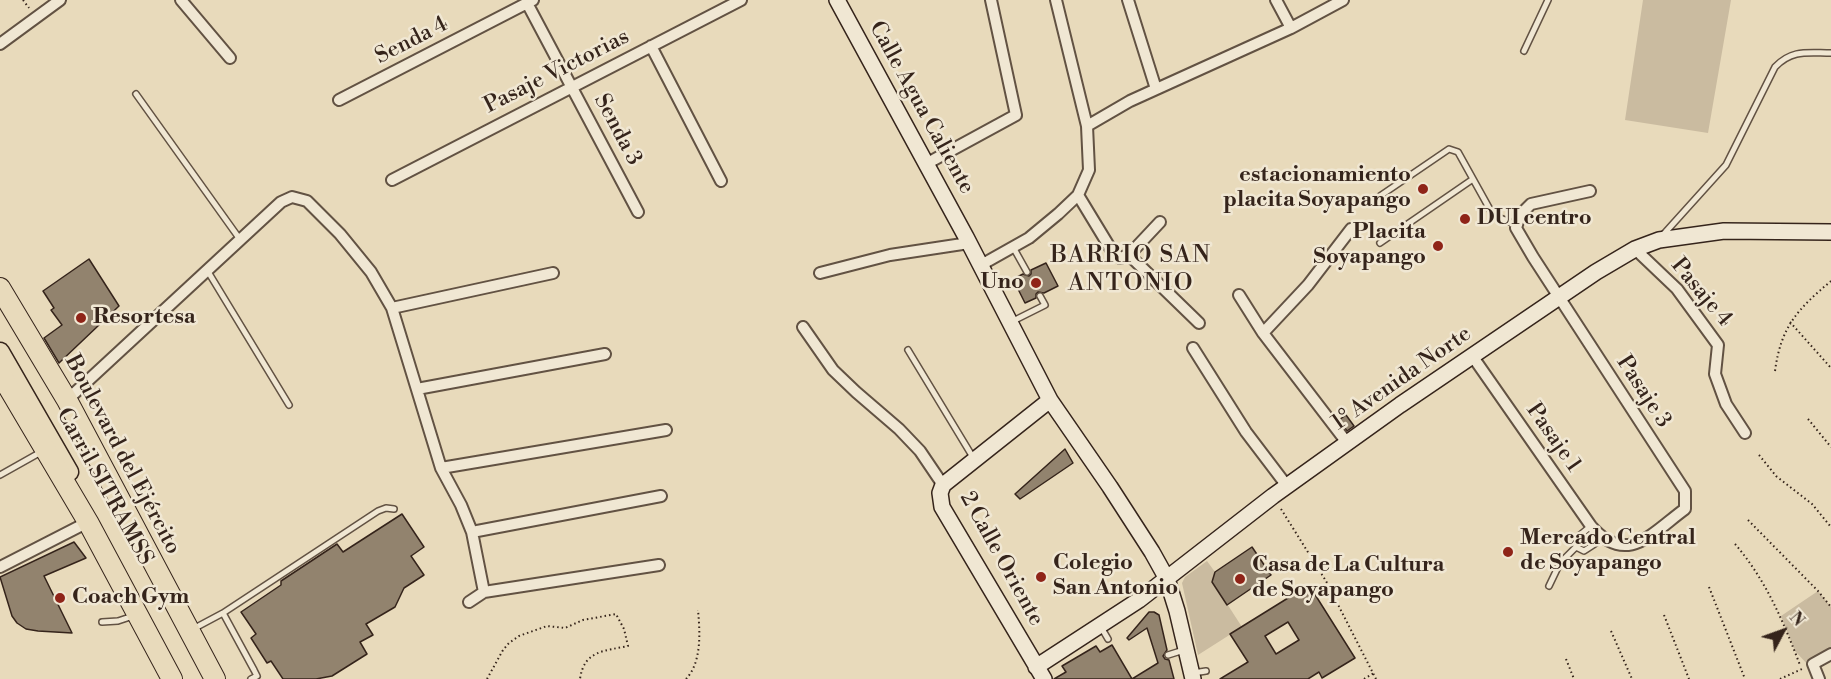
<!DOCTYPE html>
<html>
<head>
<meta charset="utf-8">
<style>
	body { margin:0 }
	#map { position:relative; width:1831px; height:679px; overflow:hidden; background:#e8dabb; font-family:"Libre Bodoni",serif }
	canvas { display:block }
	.north { position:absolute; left:1753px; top:601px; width:60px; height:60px; -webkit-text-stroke:4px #f0e7d3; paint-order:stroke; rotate:49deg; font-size:16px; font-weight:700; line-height:24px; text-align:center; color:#35241b }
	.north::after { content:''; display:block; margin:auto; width:21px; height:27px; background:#35241b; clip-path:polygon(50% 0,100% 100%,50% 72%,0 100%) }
</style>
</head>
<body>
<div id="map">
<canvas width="1831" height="679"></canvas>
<div class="north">N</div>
</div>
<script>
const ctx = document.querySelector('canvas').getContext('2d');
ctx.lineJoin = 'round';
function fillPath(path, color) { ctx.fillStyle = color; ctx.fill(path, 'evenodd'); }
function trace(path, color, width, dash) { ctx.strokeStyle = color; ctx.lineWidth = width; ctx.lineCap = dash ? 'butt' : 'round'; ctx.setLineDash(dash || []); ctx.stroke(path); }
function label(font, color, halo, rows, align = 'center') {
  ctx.font = font + ' "Libre Bodoni",serif'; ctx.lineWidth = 5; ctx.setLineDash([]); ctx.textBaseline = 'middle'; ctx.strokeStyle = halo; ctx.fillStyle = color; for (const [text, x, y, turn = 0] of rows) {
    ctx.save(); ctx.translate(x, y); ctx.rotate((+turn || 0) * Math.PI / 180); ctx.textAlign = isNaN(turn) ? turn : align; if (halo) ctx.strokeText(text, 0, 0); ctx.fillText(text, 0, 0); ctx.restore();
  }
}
const green = new Path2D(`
	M 1643,0 L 1731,0 L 1708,133 L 1625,120 Z
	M 1207,561 L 1215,572 L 1213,582 L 1242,627 L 1198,655 L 1182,583 L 1185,577 Z
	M 1818,591 L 1831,607 L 1831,654 L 1809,666 L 1795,651 L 1781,616 Z`);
const building = new Path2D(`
	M 89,259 L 119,306 L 59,363 L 44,338 L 62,325 L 51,310 L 54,308 L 43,291 Z
	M 1046,263 L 1058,286 L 1044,293 L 1038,292 L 1036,294 L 1036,298 L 1025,303 L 1013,279 L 1023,274 L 1029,276 L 1031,274 L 1031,270 Z
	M 1346,415 L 1354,426 L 1347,431 L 1339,420 Z
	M 1065,449 L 1073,463 L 1020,499 L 1015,494 Z
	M 402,514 L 424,547 L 411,556 L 424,575 L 404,588 L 395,607 L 366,624 L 373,635 L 360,642 L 367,654 L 332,676 L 316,679 L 283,679 L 271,661 L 267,663 L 251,638 L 256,634 L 241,612 L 281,585 L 281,581 L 337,544 L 343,552 Z
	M 74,542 L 86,558 L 44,576 L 72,633 L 38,631 L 26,629 L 17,623 L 12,616 L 0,577 Z
	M 1252,547 L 1271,575 L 1227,605 L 1212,582 L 1215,572 Z
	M 1309,585 L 1355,658 L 1322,678 L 1319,672 L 1308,679 L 1220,679 L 1248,662 L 1230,634 ZM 1288,622 L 1299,640 L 1276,654 L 1265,636 Z
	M 1149,612 L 1154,612 L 1159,615 L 1167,650 L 1163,656 L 1165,659 L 1169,660 L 1174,679 L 1132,679 L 1158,663 L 1147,628 L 1129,640 L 1127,638 Z
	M 1112,645 L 1132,679 L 1054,679 L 1066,672 L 1062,666 L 1096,646 L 1100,652 Z`);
const path = new Path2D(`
	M 23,0 L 29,8
	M 1790,322 L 1831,368
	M 1775,371 C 1781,326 1798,309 1831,281
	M 1808,419 L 1831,447
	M 1759,455 L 1776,476 L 1812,504 L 1831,527
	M 1281,509 L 1326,581 L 1376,679
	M 1748,520 L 1818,591 L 1831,607
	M 1735,544 C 1766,580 1783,621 1800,665
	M 1709,587 L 1745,679
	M 1664,615 L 1689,679
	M 1611,631 L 1632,679
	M 1566,659 L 1574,679
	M 487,679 L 503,650 L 509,643 L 519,636 L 547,626 L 565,628 L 583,620 L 616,614 L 624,629 L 628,646 C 605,651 584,650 580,679
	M 686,679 C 702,662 700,632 698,610
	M 1364,679 L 1374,673
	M 1780,679 L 1802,669`);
const lane = new Path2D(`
	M 1524,51 L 1548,0
	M 136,94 L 239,238
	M 1380,196 L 1449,149 L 1458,152 L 1493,215 L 1517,225
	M 1662,236 L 1726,165 L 1775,67 C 1792,49 1808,53 1831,53
	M 1380,243 L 1473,179
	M 1013,247 L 1027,272
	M 207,270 L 289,405
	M 1013,321 L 1045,305 L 1040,296
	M 908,350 L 974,459
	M 0,475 L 41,452
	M 1576,547 L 1584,551 L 1604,538
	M 1576,547 L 1575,539 L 1591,526
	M 1549,586 L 1560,563 L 1576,547
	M 223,613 L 254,670 L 257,676 L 251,679
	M 102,622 L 118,621 L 133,616
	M 1101,627 L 1108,639
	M 193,629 L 223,613 L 378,511 L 386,508 L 394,509
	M 1168,655 L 1184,650
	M 1193,673 L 1206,671`);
const street = new Path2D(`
	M 181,0 L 230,58
	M 1128,0 L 1156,89
	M 1276,0 L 1291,28
	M 527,3 L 638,212
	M 0,44 L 60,0
	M 651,46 L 721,181
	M 339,100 L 533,0
	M 1087,126 L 1130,101 L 1291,28 L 1343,0
	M 926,164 L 1016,115 L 991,0
	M 392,180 L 741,0
	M 1078,195 L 1112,251 L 1120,258 L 1129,255 L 1160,222
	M 1635,249 L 1677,289 L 1718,345 L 1715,374 L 1726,404 L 1745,433
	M 1129,255 L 1199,323
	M 981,265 L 1029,238 L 1058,214 L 1078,195 L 1089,170 L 1087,126 L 1056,0
	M 820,273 L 890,255 L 969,243
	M 1239,295 L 1263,333 L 1348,444
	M 392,308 L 553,273
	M 803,327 L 833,370 L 856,392 L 899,429 L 920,451 L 943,485
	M 1263,333 L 1308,285 L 1351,229
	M 1193,348 L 1246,432 L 1287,486
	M 1473,357 L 1591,526 C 1627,567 1652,533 1685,509 L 1685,491 L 1533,257 L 1516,228 L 1520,215 L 1531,204 L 1590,191
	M 417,389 L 605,354
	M 67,400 L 281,202 L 292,197 L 307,201 L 340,234 L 371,272 L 392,308 L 441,468 L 461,505 L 472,532 L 484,592 L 469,602
	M 441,468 L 666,430
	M 472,532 L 661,496
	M 0,567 L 88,522
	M 484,592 L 659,565
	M 1819,679 L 1813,664 L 1831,654`);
const secondary = new Path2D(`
	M 837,0 L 966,237 L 1050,400 L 1110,487 L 1152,552 L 1167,579 L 1177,611 L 1193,679
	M 1036,667 L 1139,600 L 1273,496 L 1400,405 L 1596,272 L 1635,249 L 1659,240 L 1724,231 L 1831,232
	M 1044,679 L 942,507 L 940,493 L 943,485 L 1050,400`);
const primary = new Path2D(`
	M 0,352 L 69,472`);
const highway = new Path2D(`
	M 0,288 L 67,400 L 215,679
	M 0,373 L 88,522 L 172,679`);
const markers = [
	[1423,189,6,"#8f2418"],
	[1465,219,6,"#8f2418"],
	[1438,246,6,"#8f2418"],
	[1036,283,6,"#8f2418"],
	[81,318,6,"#8f2418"],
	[1508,552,6,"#8f2418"],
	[1041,577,6,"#8f2418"],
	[1240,579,6,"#8f2418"],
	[60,598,6,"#8f2418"]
];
const streetNames = [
	["Senda 4",412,41,-27],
	["Pasaje Victorias",557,72,-27],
	["Calle Agua Caliente",921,108,61],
	["Senda 3",617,130,62],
	["Pasaje 4",1701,293,50],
	["1° Avenida Norte",1402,379,-35],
	["Pasaje 3",1643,392,57],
	["Pasaje 1",1553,438,55],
	["Boulevard del Ejército",122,455,62],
	["Carril SITRAMSS",104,487,61],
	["2 Calle Oriente",1001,559,61]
];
const poiNames = [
	["estacionamiento",1411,176,"right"],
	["placita Soyapango",1411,201,"right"],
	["DUI centro",1477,219],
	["Placita",1426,233,"right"],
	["Soyapango",1426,258,"right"],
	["Uno",1024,283,"right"],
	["Resortesa",93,318],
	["Mercado Central",1520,539],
	["de Soyapango",1520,564],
	["Colegio",1053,564],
	["San Antonio",1053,589],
	["Casa de La Cultura",1252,566],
	["de Soyapango",1252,591],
	["Coach Gym",72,598]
];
const neighbourhoodNames = [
	["BARRIO SAN",1131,256],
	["ANTONIO",1131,284]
];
fillPath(green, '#cabba0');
fillPath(building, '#92836e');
trace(building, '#35241b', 1.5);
trace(lane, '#625243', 8);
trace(street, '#625243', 14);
trace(secondary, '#35241b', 18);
trace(primary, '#35241b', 21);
trace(highway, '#35241b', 22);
trace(path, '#35241b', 2, [1.5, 3]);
trace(lane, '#f0e7d3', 5);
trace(street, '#f0e7d3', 10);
trace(secondary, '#f0e7d3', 15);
trace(primary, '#e8dabb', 18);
trace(highway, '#e8dabb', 20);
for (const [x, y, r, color] of markers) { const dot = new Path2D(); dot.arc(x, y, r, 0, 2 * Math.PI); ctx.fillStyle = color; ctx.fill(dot); trace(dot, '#f0e7d3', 2); }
label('22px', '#35241b', '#f0e7d3', streetNames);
label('bold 22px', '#35241b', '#f0e7d3', poiNames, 'left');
ctx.letterSpacing = '1.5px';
label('24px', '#35241b', '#f0e7d3', neighbourhoodNames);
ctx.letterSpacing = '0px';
</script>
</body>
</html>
